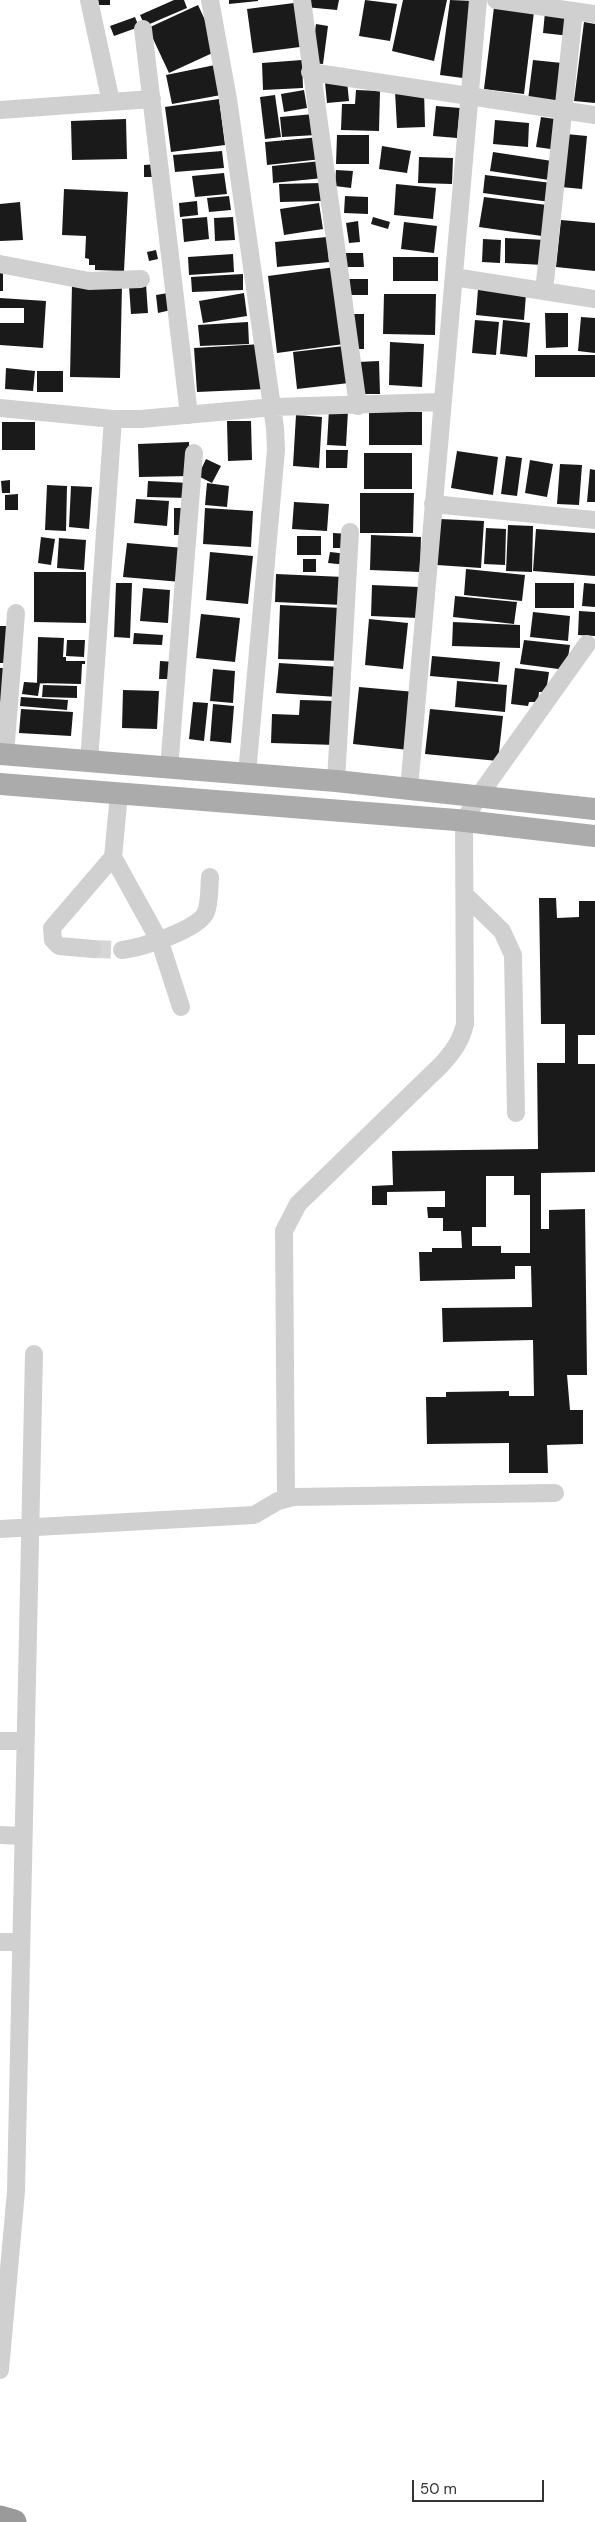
<!DOCTYPE html>
<html>
<head>
<meta charset="utf-8">
<style>
	body { margin:0 }
	#map { position:relative; width:595px; height:2522px; overflow:hidden; background:#fff; font-family:"DM Sans",sans-serif }
	canvas { display:block }
	.scale { position:absolute; left:412px; top:2480px; width:132px; height:22px; box-sizing:border-box; border:2px solid #333; border-top:0; padding-left:6px; font-size:15px; line-height:18px; white-space:nowrap; color:#333; -webkit-text-stroke:4px #fff; paint-order:stroke }
</style>
</head>
<body>
<div id="map">
<canvas width="595" height="2522"></canvas>
<div class="scale">50 m</div>
</div>
<script>
const ctx = document.querySelector('canvas').getContext('2d');
ctx.lineJoin = 'round';
function fillPath(path, color) { ctx.fillStyle = color; ctx.fill(path, 'evenodd'); }
function trace(path, color, width, dash) { ctx.strokeStyle = color; ctx.lineWidth = width; ctx.lineCap = dash ? 'butt' : 'round'; ctx.setLineDash(dash || []); ctx.stroke(path); }
const building = new Path2D(`
	M 98,0 L 110,0 L 110,5 L 99,5 Z
	M 174,0 L 184,0 L 187,8 L 145,26 L 140,15 Z
	M 229,0 L 258,0 L 258,1 L 229,4 Z
	M 306,0 L 339,0 L 337,10 L 305,7 Z
	M 365,0 L 397,4 L 390,41 L 359,36 Z
	M 403,0 L 447,0 L 434,61 L 392,51 Z
	M 450,0 L 474,1 L 463,78 L 440,75 Z
	M 294,3 L 300,47 L 253,53 L 247,9 Z
	M 198,5 L 219,50 L 169,73 L 148,28 Z
	M 494,7 L 534,12 L 524,94 L 484,89 Z
	M 545,12 L 571,14 L 570,36 L 543,33 Z
	M 135,17 L 139,27 L 114,36 L 110,26 Z
	M 584,22 L 595,24 L 595,103 L 574,101 Z
	M 316,24 L 328,26 L 323,64 L 311,63 Z
	M 302,60 L 303,88 L 263,90 L 262,63 Z
	M 533,60 L 562,63 L 557,104 L 528,100 Z
	M 215,65 L 221,95 L 172,104 L 166,75 Z
	M 347,81 L 349,101 L 327,103 L 325,82 Z
	M 304,90 L 307,108 L 284,112 L 281,94 Z
	M 356,90 L 380,91 L 379,131 L 341,130 L 342,104 L 355,104 Z
	M 424,90 L 425,127 L 397,128 L 395,91 Z
	M 275,95 L 281,137 L 265,139 L 260,97 Z
	M 219,99 L 225,145 L 171,152 L 165,107 Z
	M 436,106 L 460,108 L 457,138 L 433,136 Z
	M 314,114 L 316,135 L 282,137 L 280,117 Z
	M 541,117 L 562,120 L 558,150 L 536,147 Z
	M 126,119 L 127,159 L 72,160 L 71,121 Z
	M 495,120 L 529,123 L 528,147 L 493,144 Z
	M 566,134 L 587,136 L 582,189 L 561,187 Z
	M 337,135 L 369,135 L 369,164 L 336,164 Z
	M 320,137 L 322,159 L 267,165 L 265,142 Z
	M 382,146 L 411,151 L 407,173 L 379,169 Z
	M 222,151 L 224,168 L 175,172 L 173,155 Z
	M 493,152 L 552,161 L 549,180 L 490,171 Z
	M 419,157 L 453,158 L 452,184 L 418,183 Z
	M 321,161 L 323,178 L 273,183 L 272,166 Z
	M 157,164 L 157,177 L 144,177 L 144,165 Z
	M 336,170 L 353,171 L 351,188 L 335,186 Z
	M 224,173 L 227,194 L 195,197 L 192,176 Z
	M 485,175 L 552,183 L 550,202 L 483,193 Z
	M 321,183 L 321,201 L 280,202 L 279,184 Z
	M 396,184 L 436,188 L 433,219 L 394,215 Z
	M 64,189 L 128,192 L 124,271 L 95,270 L 95,265 L 89,265 L 89,259 L 85,258 L 86,236 L 62,235 Z
	M 229,196 L 231,210 L 209,212 L 207,198 Z
	M 345,196 L 368,197 L 368,214 L 344,213 Z
	M 484,197 L 547,205 L 542,236 L 479,227 Z
	M 197,201 L 198,215 L 180,217 L 179,203 Z
	M 20,202 L 23,240 L 0,241 L 0,204 Z
	M 319,203 L 323,229 L 284,235 L 280,209 Z
	M 207,217 L 209,239 L 184,242 L 182,219 Z
	M 233,217 L 235,240 L 215,241 L 214,218 Z
	M 373,217 L 390,222 L 388,229 L 371,224 Z
	M 561,220 L 595,223 L 595,271 L 556,267 Z
	M 358,221 L 360,242 L 349,243 L 346,223 Z
	M 404,222 L 437,226 L 434,253 L 401,249 Z
	M 327,237 L 329,262 L 277,267 L 275,242 Z
	M 505,238 L 546,240 L 544,265 L 505,263 Z
	M 483,239 L 501,240 L 500,263 L 482,262 Z
	M 156,250 L 158,259 L 149,261 L 147,252 Z
	M 340,253 L 363,253 L 364,267 L 340,267 Z
	M 233,254 L 234,272 L 189,275 L 188,257 Z
	M 393,257 L 438,257 L 438,281 L 393,281 Z
	M 335,267 L 344,344 L 277,353 L 268,276 Z
	M 0,270 L 3,270 L 3,291 L 0,291 Z
	M 243,274 L 243,290 L 192,292 L 191,277 Z
	M 345,279 L 368,279 L 368,295 L 345,295 Z
	M 72,284 L 122,285 L 120,378 L 70,377 Z
	M 146,284 L 148,313 L 131,314 L 129,286 Z
	M 478,289 L 526,294 L 524,320 L 476,315 Z
	M 168,293 L 171,310 L 158,313 L 156,295 Z
	M 244,293 L 247,316 L 203,323 L 199,301 Z
	M 384,294 L 436,294 L 435,335 L 383,334 Z
	M 0,298 L 46,301 L 43,348 L 0,345 L 0,323 L 24,323 L 24,308 L 0,308 Z
	M 545,313 L 568,313 L 568,347 L 546,348 Z
	M 351,314 L 364,314 L 364,349 L 351,349 Z
	M 581,317 L 595,318 L 595,353 L 578,351 Z
	M 475,320 L 499,322 L 496,355 L 472,353 Z
	M 503,320 L 530,323 L 527,357 L 500,354 Z
	M 248,322 L 249,344 L 200,346 L 198,325 Z
	M 390,342 L 424,344 L 422,387 L 389,385 Z
	M 262,344 L 265,389 L 197,392 L 194,348 Z
	M 344,346 L 349,383 L 297,389 L 293,352 Z
	M 535,355 L 595,355 L 595,377 L 535,377 Z
	M 379,361 L 380,394 L 359,394 L 358,362 Z
	M 6,368 L 35,371 L 33,391 L 5,389 Z
	M 37,371 L 63,371 L 63,392 L 37,392 Z
	M 329,409 L 348,411 L 346,446 L 327,445 Z
	M 369,411 L 422,412 L 422,445 L 369,445 Z
	M 296,415 L 322,417 L 319,468 L 293,466 Z
	M 227,421 L 251,421 L 252,460 L 228,461 Z
	M 2,422 L 35,422 L 35,450 L 2,450 Z
	M 189,442 L 190,476 L 139,477 L 138,444 Z
	M 326,450 L 348,450 L 347,468 L 326,468 Z
	M 457,451 L 498,457 L 493,495 L 451,488 Z
	M 364,453 L 412,453 L 412,489 L 364,489 Z
	M 506,456 L 522,458 L 517,496 L 501,494 Z
	M 206,459 L 221,466 L 212,483 L 198,476 Z
	M 530,460 L 553,464 L 547,497 L 525,493 Z
	M 560,464 L 582,465 L 579,505 L 557,504 Z
	M 590,469 L 595,470 L 595,502 L 587,502 Z
	M 10,480 L 10,493 L 2,493 L 1,481 Z
	M 148,481 L 190,483 L 189,498 L 147,497 Z
	M 207,483 L 229,486 L 227,507 L 205,505 Z
	M 47,485 L 67,486 L 66,531 L 45,530 Z
	M 71,486 L 92,487 L 89,529 L 69,527 Z
	M 360,493 L 414,493 L 413,533 L 360,533 Z
	M 18,494 L 18,510 L 5,510 L 5,495 Z
	M 136,499 L 169,501 L 167,526 L 134,523 Z
	M 294,502 L 329,504 L 327,531 L 292,529 Z
	M 174,508 L 187,508 L 187,535 L 174,535 Z
	M 205,508 L 253,511 L 251,547 L 203,544 Z
	M 440,519 L 484,521 L 481,568 L 437,565 Z
	M 508,525 L 533,526 L 532,572 L 506,571 Z
	M 486,528 L 506,529 L 505,565 L 484,564 Z
	M 536,529 L 595,533 L 595,576 L 533,571 Z
	M 333,533 L 349,534 L 349,548 L 333,548 Z
	M 371,535 L 421,537 L 420,572 L 370,570 Z
	M 297,536 L 321,536 L 321,555 L 297,555 Z
	M 41,537 L 55,539 L 51,565 L 38,563 Z
	M 59,538 L 86,540 L 84,570 L 57,568 Z
	M 127,543 L 184,548 L 181,582 L 123,577 Z
	M 210,552 L 253,556 L 248,604 L 206,600 Z
	M 330,552 L 348,554 L 347,565 L 328,563 Z
	M 303,559 L 316,559 L 316,572 L 303,572 Z
	M 466,569 L 525,575 L 522,601 L 464,595 Z
	M 34,572 L 86,572 L 86,623 L 34,622 Z
	M 276,574 L 344,577 L 343,605 L 275,602 Z
	M 116,583 L 132,583 L 130,638 L 114,637 Z
	M 535,583 L 574,583 L 574,608 L 535,608 Z
	M 584,583 L 595,584 L 595,607 L 582,606 Z
	M 372,585 L 419,587 L 418,618 L 371,616 Z
	M 143,588 L 170,590 L 168,623 L 140,621 Z
	M 455,596 L 517,602 L 514,624 L 453,617 Z
	M 280,605 L 342,608 L 340,661 L 278,659 Z
	M 579,611 L 595,612 L 595,636 L 578,635 Z
	M 533,612 L 570,616 L 568,641 L 530,637 Z
	M 201,614 L 240,618 L 235,662 L 196,658 Z
	M 369,619 L 408,623 L 403,669 L 365,665 Z
	M 453,622 L 520,625 L 520,648 L 452,646 Z
	M 0,626 L 9,626 L 8,663 L 0,663 Z
	M 134,633 L 163,635 L 162,645 L 133,644 Z
	M 38,637 L 64,638 L 63,657 L 66,657 L 66,661 L 85,661 L 85,664 L 82,664 L 81,684 L 37,683 Z
	M 67,640 L 85,640 L 84,657 L 66,656 Z
	M 524,640 L 570,645 L 566,670 L 520,664 Z
	M 432,656 L 500,662 L 498,682 L 430,676 Z
	M 160,661 L 175,662 L 175,679 L 159,679 Z
	M 279,663 L 340,667 L 338,697 L 276,693 Z
	M 0,668 L 7,668 L 0,715 Z
	M 515,668 L 549,672 L 546,692 L 539,692 L 538,702 L 529,702 L 528,706 L 511,704 Z
	M 213,669 L 235,671 L 233,703 L 210,701 Z
	M 457,681 L 507,685 L 505,712 L 455,707 Z
	M 24,682 L 40,683 L 38,696 L 22,694 Z
	M 43,685 L 77,686 L 77,698 L 42,697 Z
	M 359,687 L 415,692 L 409,750 L 353,744 Z
	M 123,690 L 159,691 L 157,729 L 122,728 Z
	M 21,697 L 68,700 L 67,710 L 20,706 Z
	M 300,700 L 337,701 L 336,745 L 271,743 L 272,714 L 299,715 Z
	M 193,702 L 208,703 L 204,741 L 189,739 Z
	M 213,704 L 234,706 L 231,743 L 210,741 Z
	M 21,709 L 73,712 L 71,736 L 19,733 Z
	M 430,709 L 503,716 L 498,761 L 425,754 Z
	M 539,898 L 556,898 L 557,918 L 579,917 L 579,901 L 595,901 L 595,1035 L 578,1035 L 578,1064 L 595,1064 L 595,1172 L 541,1173 L 541,1229 L 549,1229 L 549,1210 L 585,1209 L 587,1375 L 567,1375 L 570,1410 L 583,1410 L 583,1444 L 547,1445 L 548,1473 L 509,1473 L 509,1443 L 427,1444 L 426,1397 L 446,1397 L 446,1392 L 509,1391 L 509,1396 L 534,1396 L 533,1340 L 443,1342 L 442,1308 L 532,1307 L 531,1266 L 515,1266 L 515,1279 L 420,1281 L 419,1252 L 432,1252 L 432,1248 L 462,1248 L 461,1231 L 443,1231 L 443,1218 L 428,1218 L 427,1207 L 445,1207 L 445,1191 L 387,1192 L 387,1205 L 372,1205 L 372,1186 L 393,1185 L 392,1151 L 538,1149 L 537,1063 L 565,1063 L 565,1024 L 541,1024 ZM 486,1176 L 514,1176 L 514,1195 L 530,1195 L 530,1253 L 501,1253 L 501,1246 L 472,1246 L 472,1227 L 486,1227 Z`);
const minorTunnel = new Path2D(`
	M 93,949 L 122,950`);
const minor = new Path2D(`
	M 89,0 L 111,102
	M 210,0 L 228,99 L 275,428 L 276,450 L 247,774
	M 302,0 L 358,406
	M 496,0 L 595,14
	M 143,29 L 189,415
	M 310,72 L 595,115
	M 0,110 L 152,99
	M 0,264 L 89,281 L 141,279
	M 454,277 L 595,299
	M 544,291 L 574,11
	M 0,408 L 113,419 L 141,419 L 274,407 L 442,402
	M 433,504 L 595,520
	M 5,755 L 16,613
	M 89,762 L 113,419
	M 169,769 L 194,453
	M 336,781 L 350,532
	M 409,789 L 478,0
	M 113,857 L 160,942 L 181,1007
	M 465,895 L 502,931 L 513,955 L 516,1113
	M 93,949 L 59,946 L 53,940 L 52,928 L 113,857 L 119,794
	M 122,950 C 140,948 199,930 206,912 C 210,902 209,888 210,877
	M 286,1498 L 284,1231 L 298,1204 L 441,1065 C 453,1052 461,1041 465,1024 L 464,821 L 478,797 L 587,644
	M 0,1529 L 254,1515 L 278,1501 L 293,1497 L 555,1493
	M 0,1741 L 25,1741
	M 0,1835 L 23,1836
	M 0,1942 L 21,1942
	M 0,2370 L 16,2191 L 34,1354`);
const major = new Path2D(`
	M 0,754 L 336,781 L 595,809
	M 0,784 L 456,820 L 595,836`);
const highway = new Path2D(`
	M 0,2518 L 14,2522`);
fillPath(building, '#1a1a1a');
trace(minorTunnel, '#d6d6d6', 18, [18, 9]);
trace(minor, '#d0d0d0', 18);
trace(major, '#ababab', 22);
trace(highway, '#9a9a9a', 25);
</script>
</body>
</html>
